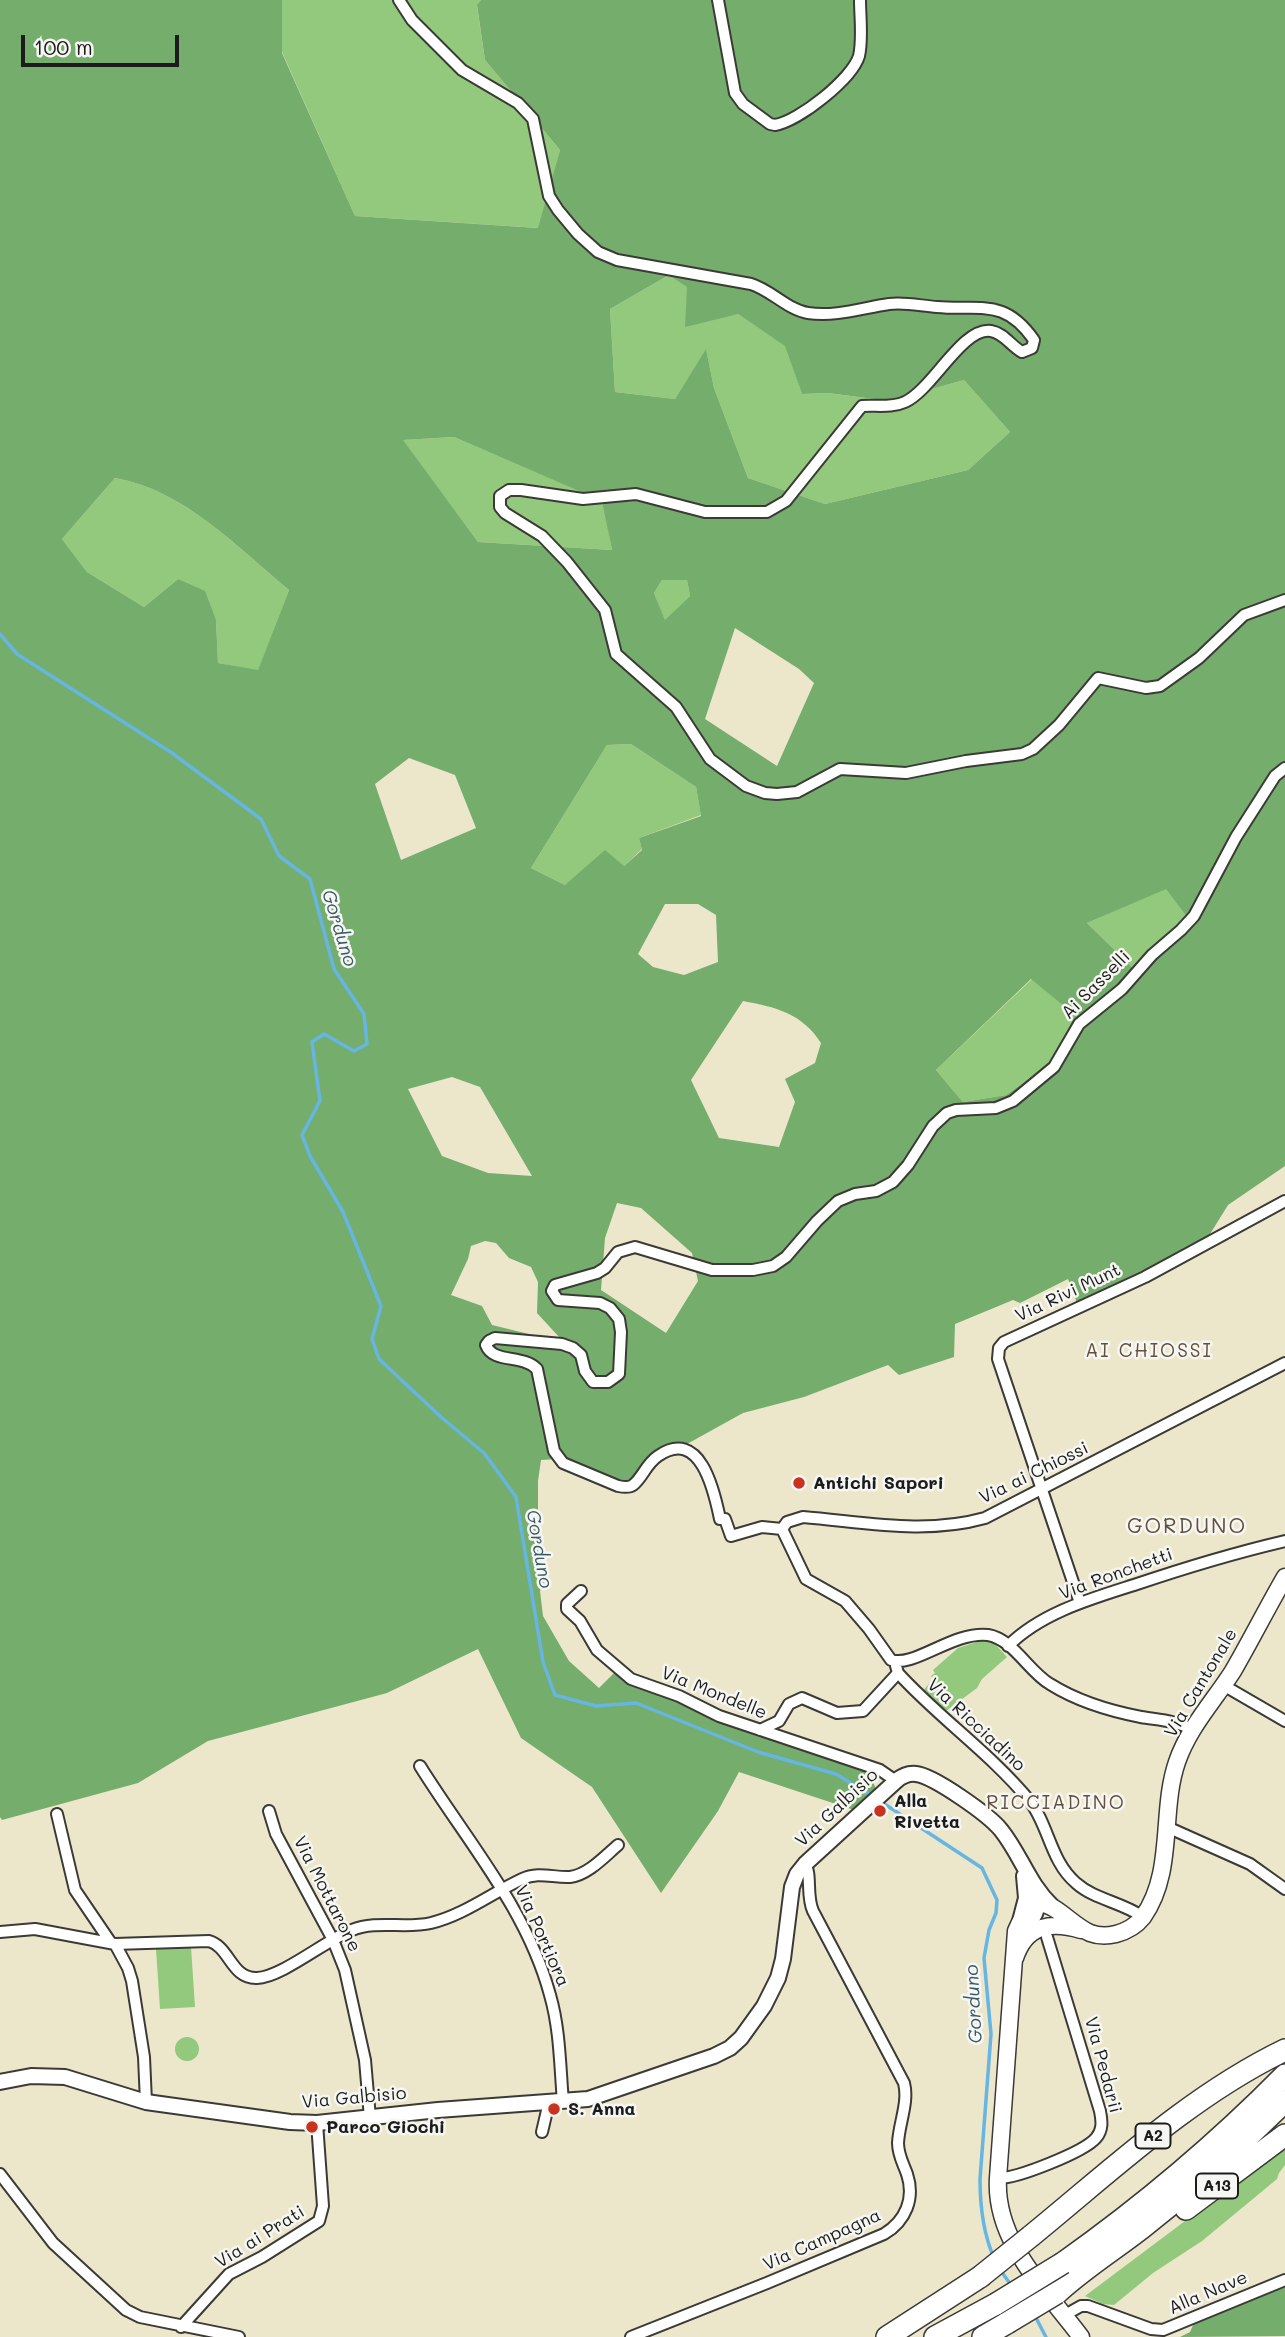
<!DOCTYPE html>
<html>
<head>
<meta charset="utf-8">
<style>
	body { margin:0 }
	#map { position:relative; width:1285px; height:2337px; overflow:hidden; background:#ece6cb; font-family:Mali,sans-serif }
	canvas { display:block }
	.scale { position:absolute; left:21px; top:35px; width:158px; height:32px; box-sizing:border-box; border:4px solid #1c1c1c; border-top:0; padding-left:9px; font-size:21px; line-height:24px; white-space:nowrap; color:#1c1c1c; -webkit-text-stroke:5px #f6f6f2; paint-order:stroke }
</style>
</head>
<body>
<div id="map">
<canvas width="1285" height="2337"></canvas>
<div class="scale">100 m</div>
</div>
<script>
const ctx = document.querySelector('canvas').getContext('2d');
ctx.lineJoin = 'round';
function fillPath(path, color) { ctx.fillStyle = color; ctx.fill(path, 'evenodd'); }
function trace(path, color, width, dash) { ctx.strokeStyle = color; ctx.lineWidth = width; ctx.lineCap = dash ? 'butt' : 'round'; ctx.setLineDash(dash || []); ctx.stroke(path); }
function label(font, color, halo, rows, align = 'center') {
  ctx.font = font + ' Mali,sans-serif'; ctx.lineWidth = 5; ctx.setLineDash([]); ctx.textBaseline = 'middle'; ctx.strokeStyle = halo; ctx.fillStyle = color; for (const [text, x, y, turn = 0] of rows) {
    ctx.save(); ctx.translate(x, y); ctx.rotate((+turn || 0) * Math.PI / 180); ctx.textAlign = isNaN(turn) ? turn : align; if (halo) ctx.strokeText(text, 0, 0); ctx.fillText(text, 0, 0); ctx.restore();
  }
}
const green = new Path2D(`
	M 282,0 L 481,0 L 477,6 L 485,60 L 560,150 L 539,228 L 355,216 L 282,52 Z
	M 669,275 L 738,314 L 786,346 L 802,394 L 828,393 L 889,401 L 964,380 L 1010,432 L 968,470 L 825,504 L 748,478 L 714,388 L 706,350 L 675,399 L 615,392 L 610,309 Z
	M 454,437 L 603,501 L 612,550 L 478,542 L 402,440 Z
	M 115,478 C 184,490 237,547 289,590 L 258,671 L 218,663 L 216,620 L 178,579 L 144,607 L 87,572 L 62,539 Z
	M 662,580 L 687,580 L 690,596 L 665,621 L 654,593 Z
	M 631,744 L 696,787 L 701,815 L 639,838 L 642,849 L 623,867 L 565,885 L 531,868 L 607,745 Z
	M 1166,888 L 1189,918 L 1133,968 L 1087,923 Z
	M 1032,979 L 1076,1015 L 1053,1061 L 1006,1095 L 963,1102 L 936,1070 Z
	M 980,1641 L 994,1643 L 1007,1657 L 982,1679 L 977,1688 L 942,1714 L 922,1692 L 933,1679 L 931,1676 L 935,1673 L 933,1670 L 958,1648 Z
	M 191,1947 L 195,2007 L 160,2009 L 156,1949 Z
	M175 2049a12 12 0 1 1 24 0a12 12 0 1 1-24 0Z
	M 1285,2146 L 1285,2165 L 1279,2173 L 1277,2179 L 1202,2241 L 1153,2273 L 1114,2305 L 1103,2304 L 1085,2296 Z`);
const forest = new Path2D(`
	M 0,0 L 282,0 L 282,53 L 355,216 L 538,228 L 560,150 L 485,60 L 477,5 L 481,0 L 1285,0 L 1285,1166 L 1228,1205 L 1202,1247 L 1079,1308 L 1068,1279 L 1020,1303 L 1013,1300 L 955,1324 L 954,1357 L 899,1375 L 888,1365 L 804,1397 L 743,1413 L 678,1449 L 666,1451 L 631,1486 L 558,1459 L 541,1460 L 538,1481 L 538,1550 L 547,1574 L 540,1591 L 543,1616 L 569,1661 L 599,1688 L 617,1670 L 868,1770 L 876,1789 L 854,1810 L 739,1772 L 718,1811 L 661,1893 L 592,1787 L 521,1738 L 478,1649 L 387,1693 L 208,1741 L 138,1783 L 2,1820 L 0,1817 ZM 669,275 L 687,287 L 685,327 L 738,314 L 785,346 L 802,394 L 828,393 L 889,401 L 964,380 L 1010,432 L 968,470 L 825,504 L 748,478 L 714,388 L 706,349 L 675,399 L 615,392 L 610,309 ZM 454,437 L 602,501 L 612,550 L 478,542 L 403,440 ZM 115,478 C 184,490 237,547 289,590 L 258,670 L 218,663 L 216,620 L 205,591 L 178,579 L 144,607 L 87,572 L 62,539 ZM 662,580 L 687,580 L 690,596 L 665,620 L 654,593 ZM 735,628 L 799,669 L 814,683 L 777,766 L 705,719 ZM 631,744 L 696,787 L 701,816 L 639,838 L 642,850 L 624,866 L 605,850 L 565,885 L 531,868 L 607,745 ZM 409,758 L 455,775 L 476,828 L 401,860 L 375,784 ZM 1166,889 L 1188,918 L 1133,968 L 1087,923 ZM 665,904 L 698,904 L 716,915 L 718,962 L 684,975 L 653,967 L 638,954 ZM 1031,979 L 1075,1015 L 1053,1061 L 1006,1095 L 963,1102 L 936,1070 ZM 743,1001 C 775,1007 802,1013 821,1043 L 815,1063 L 785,1079 L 795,1102 L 779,1147 L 719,1138 L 691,1080 ZM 452,1077 L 480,1087 L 532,1176 L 488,1173 L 442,1156 L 408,1089 ZM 617,1203 L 641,1208 L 692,1253 L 698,1281 L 666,1333 L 601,1290 L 605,1238 ZM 485,1241 L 496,1243 L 509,1258 L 531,1267 L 538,1282 L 537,1313 L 560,1338 L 545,1338 L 492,1325 L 482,1306 L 451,1295 L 468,1259 L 471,1246 Z
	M 1285,2282 L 1285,2336 L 1180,2337 L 1190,2332 L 1194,2323 Z`);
const stream = new Path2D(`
	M 0,634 L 17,654 L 172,753 L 261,819 L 279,856 L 310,879 L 334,969 L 364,1014 L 367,1044 L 354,1051 L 324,1034 L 312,1042 L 320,1101 L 302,1135 L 310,1156 L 343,1212 L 381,1306 L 372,1339 L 379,1359 L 441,1417 L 484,1453 L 516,1497 L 543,1662 L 555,1695 L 596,1706 L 636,1703 L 758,1752 L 836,1774 L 873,1797
	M 880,1801 L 982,1868 L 997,1900 L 996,1913 L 989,1930 L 984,1958 L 991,2034 L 980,2179 C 980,2206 983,2233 994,2258
	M 1001,2271 L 1011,2285
	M 1035,2316 L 1046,2337`);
const minor = new Path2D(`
	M 399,0 L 412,20 L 462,70 L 518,103 L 533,119 L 549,196 L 558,210 L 578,234 L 598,252 L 617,260 L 751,284 C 771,290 788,310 808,313 C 836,317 862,308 889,304 C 906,302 921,306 937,307 C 980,311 1004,297 1034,340 L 1032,348 L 1022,352 C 1011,346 1004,333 991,331 C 962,327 933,389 905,402 C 892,408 876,405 862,406 L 786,501 L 767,512 L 705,512 L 636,494 L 583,499 L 521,490 L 509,490 L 500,496 L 500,507 L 505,513 L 542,536 L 567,562 L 605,610 L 616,654 L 676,707 L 710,759 L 746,786 L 765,793 L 777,794 L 797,792 L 840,769 L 906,773 L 966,761 L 1022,754 L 1033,749 L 1059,725 L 1098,678 L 1146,688 L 1160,686 L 1199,658 L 1244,615 L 1285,600
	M 718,0 L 735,93 L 743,104 L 770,124 L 775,125 C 799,121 852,79 859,56 C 863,39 860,17 860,0
	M 782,1529 L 787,1522 L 803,1517 C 865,1522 924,1535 985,1518 L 1285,1363
	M 581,1591 L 567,1604 L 567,1609 L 580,1621 L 597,1650 L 631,1679 L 679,1696 L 719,1716 L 880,1770 L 896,1781
	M 1080,1603 L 998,1359 L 999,1348 L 1004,1342 L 1145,1277 L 1285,1201
	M 1008,1646 C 1041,1613 1090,1599 1134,1585 C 1184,1568 1234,1553 1285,1541
	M 898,1673 C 939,1718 989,1752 1029,1800 C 1049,1825 1050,1861 1076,1883 C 1095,1900 1122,1902 1143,1917
	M 1223,1685 L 1285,1721
	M 760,1730 L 779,1721 L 789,1704 L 802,1698 L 837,1713 L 863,1711 L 898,1673 L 896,1666
	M 1192,1730 C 1176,1720 1158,1720 1141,1717 C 1110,1711 1077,1701 1050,1684 C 1029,1672 1013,1639 988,1635 C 953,1631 914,1668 891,1660 L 869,1629 L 845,1601 L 806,1579 L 782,1529 L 762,1527 L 731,1536 L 725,1519 L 720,1519 C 714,1490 700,1427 658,1456 C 646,1464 643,1477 633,1485 C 629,1488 623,1487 618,1486 L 563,1463 L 554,1451 L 537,1369 C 523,1354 493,1364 486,1345 L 489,1341 L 495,1338 L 562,1344 L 573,1348 L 581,1355 L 585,1371 L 593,1382 L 608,1382 L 619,1374 L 621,1332 L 619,1319 L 610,1308 L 600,1303 L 558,1300 L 552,1291 L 555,1285 L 597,1273 L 605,1268 L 618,1252 L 635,1247 L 712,1270 L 753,1270 L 773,1266 L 786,1257 L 817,1221 L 838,1201 L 855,1194 L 876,1191 L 893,1182 L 908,1165 L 933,1126 L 947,1113 L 956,1110 L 996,1108 L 1013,1101 L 1054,1067 L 1079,1024 L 1122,989 L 1152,955 L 1181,930 L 1194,916 L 1236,837 L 1275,776 L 1285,768
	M 420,1766 C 466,1840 527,1909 550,1995 C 560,2029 560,2067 563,2102
	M 269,1811 L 276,1834 L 333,1940 L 345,1970 L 365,2060 L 370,2118
	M 57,1814 L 75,1890 L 111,1943
	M 1167,1827 L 1250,1864 L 1285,1889
	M 0,1932 L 35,1929 L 115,1944 L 209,1941 C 230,1947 231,1979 257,1978 C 282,1977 326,1940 352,1930 C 377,1920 405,1929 431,1923 C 464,1915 492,1893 522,1879 C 539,1871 553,1878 570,1877 C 588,1875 605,1856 618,1845
	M 115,1944 L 128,1968 L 132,1981 L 144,2057 L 146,2102
	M 542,2132 L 549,2102
	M 0,2174 L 53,2243 L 126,2310 L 140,2317 L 239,2337
	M 998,2178 C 1016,2179 1084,2152 1096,2138 C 1103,2130 1102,2121 1100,2111 L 1047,1937
	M 1065,2315 L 1081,2306 L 1088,2306 L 1151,2329 L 1163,2330 L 1285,2280
	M 181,2327 L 229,2274 L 262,2257 L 319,2221 L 323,2206 L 317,2123
	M 631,2337 L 767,2283 L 884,2234 C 906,2221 915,2198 907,2174 C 903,2163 898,2155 898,2143 C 899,2123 909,2102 904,2083 L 813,1911 C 806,1896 812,1874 805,1864`);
const tertiary = new Path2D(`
	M 1020,1921 L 1026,1898 L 1024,1876
	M 1020,1939 C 1026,1924 1039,1916 1038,1899
	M 0,2082 L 31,2076 L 65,2077 L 146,2102 L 290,2122 L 317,2123 L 438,2110 L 588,2099 L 714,2056 L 730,2048 L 741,2038 L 764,2006 L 778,1978 L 783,1959 L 792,1887 L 797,1874 L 805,1864 L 896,1781 C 902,1776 908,1773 916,1774 C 934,1776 989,1815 1001,1830 C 1021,1855 1028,1883 1052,1906`);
const secondary = new Path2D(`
	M 1015,1958 C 1026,1925 1050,1921 1081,1930
	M 1081,2337 C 1046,2290 994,2241 998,2178 L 1016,1931 C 1039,1876 1061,1920 1090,1933 C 1098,1936 1108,1936 1116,1934 C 1127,1931 1136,1926 1143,1917 C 1175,1872 1160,1811 1177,1762 C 1189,1727 1214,1701 1233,1671 C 1251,1640 1267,1608 1285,1577`);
const motorway = new Path2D(`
	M 1186,2209 L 1285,2135
	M 1031,2236 C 1112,2170 1190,2096 1285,2050
	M 1063,2263 C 1142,2207 1216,2145 1285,2075
	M 1057,2293 C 1084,2268 1115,2249 1143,2227 C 1193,2188 1240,2146 1285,2101
	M 887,2337 L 980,2277
	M 935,2337 L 996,2304
	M 983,2337 L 1007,2323`);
const motorwayBridge = new Path2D(`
	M 980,2277 L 1031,2236
	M 996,2304 L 1063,2263
	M 1007,2323 L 1057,2293`);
const markers = [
	[799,1483,7,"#c8321e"],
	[880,1811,7,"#c8321e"],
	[554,2109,7,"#c8321e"],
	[312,2127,7,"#c8321e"]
];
const shields = [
	[1153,2136,35],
	[1217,2186,42]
];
const shieldNames = [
	["A2",1153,2136],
	["A13",1217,2186]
];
const streetNames = [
	["Ai Sasselli",1096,985,-45],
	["Via Rivi Munt",1068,1293,-25],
	["Via ai Chiossi",1034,1473,-26],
	["Via Ronchetti",1116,1574,-20],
	["Via Cantonale",1201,1683,-59],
	["Via Mondelle",714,1693,22],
	["Via Ricciadino",976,1725,43],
	["Via Galbisio",837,1808,-43],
	["Via Mottarone",327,1894,63],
	["Via Portiora",542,1936,66],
	["Via Pedarii",1103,2065,75],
	["Via Galbisio",354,2098,-5],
	["Via ai Prati",260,2237,-32],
	["Via Campagna",822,2240,-24],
	["Alla Nave",1208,2293,-23]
];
const poiNames = [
	["Antichi Sapori",813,1483],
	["Alla",894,1801],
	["Rivetta",894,1822],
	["S. Anna",568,2109],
	["Parco Giochi",326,2127]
];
const waterNames = [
	["Gorduno",339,928,73],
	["Gorduno",539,1549,80],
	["Gorduno",974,2004,-93]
];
const neighbourhoodNames = [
	["AI CHIOSSI",1149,1351],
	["RICCIADINO",1056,1803]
];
const quarterNames = [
	["GORDUNO",1187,1527]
];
fillPath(green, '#92c97c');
fillPath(forest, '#75ad6c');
trace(stream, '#66b6e1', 3.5);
trace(minor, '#3b3a36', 14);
trace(tertiary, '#3b3a36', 18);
trace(secondary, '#3b3a36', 19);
trace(motorway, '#3b3a36', 24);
trace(minor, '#fff', 10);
trace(tertiary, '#fff', 14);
trace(secondary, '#fff', 16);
trace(motorway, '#fff', 21);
trace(motorwayBridge, '#3b3a36', 24, []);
trace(motorwayBridge, '#fff', 21);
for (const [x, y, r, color] of markers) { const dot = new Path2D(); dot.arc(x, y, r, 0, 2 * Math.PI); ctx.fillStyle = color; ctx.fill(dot); trace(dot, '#f6f6f2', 2.5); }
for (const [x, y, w] of shields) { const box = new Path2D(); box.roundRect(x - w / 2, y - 12.5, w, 25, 5); ctx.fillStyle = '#f6f6f2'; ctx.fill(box); trace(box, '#1c1c1c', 2); }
label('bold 16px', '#1c1c1c', null, shieldNames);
label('18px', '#1c1c1c', '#f6f6f2', streetNames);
label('bold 18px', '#1c1c1c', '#f6f6f2', poiNames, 'left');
label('italic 19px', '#3a5a6b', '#f6f6f2', waterNames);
ctx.letterSpacing = '2px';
label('19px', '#64503c', '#f6f6f2', neighbourhoodNames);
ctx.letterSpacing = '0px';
ctx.letterSpacing = '2px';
label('21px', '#64503c', '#f6f6f2', quarterNames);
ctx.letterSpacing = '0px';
</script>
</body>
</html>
